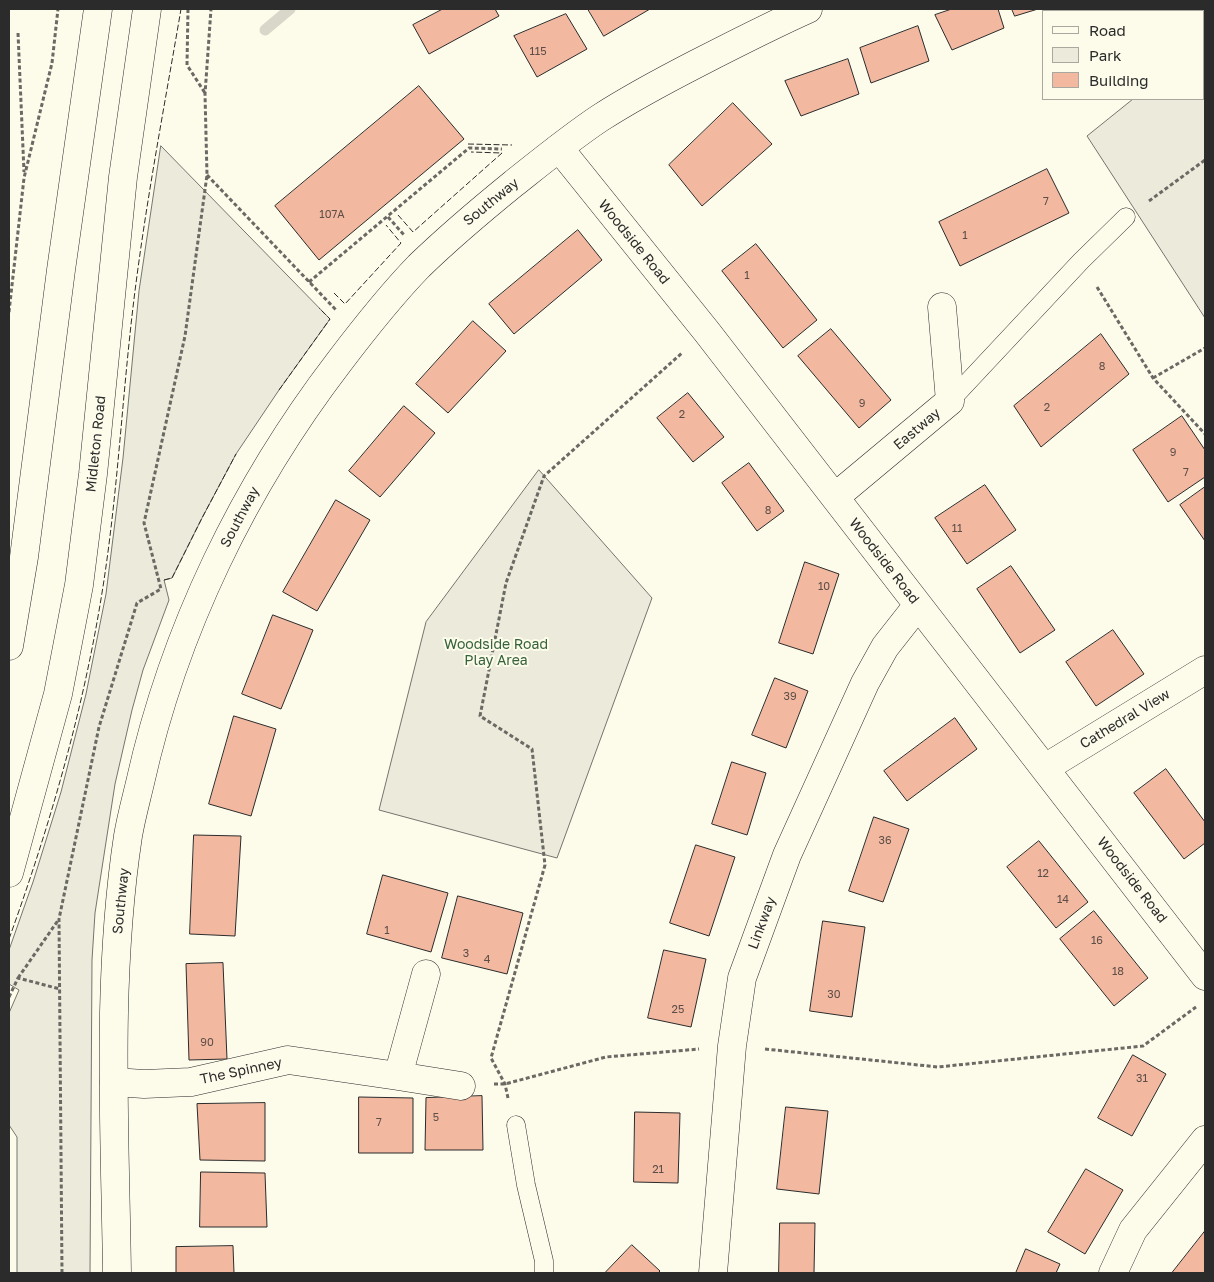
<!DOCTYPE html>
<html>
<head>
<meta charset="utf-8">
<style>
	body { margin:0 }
	#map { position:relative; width:1214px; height:1282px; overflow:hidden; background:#fdfbea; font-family:"Golos Text",sans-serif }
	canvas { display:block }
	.frame { position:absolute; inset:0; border:10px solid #2b2b2b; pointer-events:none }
	.legend { position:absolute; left:1042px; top:10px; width:162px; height:90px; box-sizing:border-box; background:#fdfbea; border:1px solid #a9a89e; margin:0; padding:6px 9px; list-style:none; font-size:15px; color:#2b2b2b }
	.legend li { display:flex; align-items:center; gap:10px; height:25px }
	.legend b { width:25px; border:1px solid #a9a89e }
</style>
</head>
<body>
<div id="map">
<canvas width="1214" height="1282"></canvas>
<div class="frame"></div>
<ul class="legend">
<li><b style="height:6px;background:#fdfbea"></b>Road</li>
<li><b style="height:14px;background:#ecebdb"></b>Park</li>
<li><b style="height:14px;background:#f2b8a0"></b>Building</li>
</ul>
</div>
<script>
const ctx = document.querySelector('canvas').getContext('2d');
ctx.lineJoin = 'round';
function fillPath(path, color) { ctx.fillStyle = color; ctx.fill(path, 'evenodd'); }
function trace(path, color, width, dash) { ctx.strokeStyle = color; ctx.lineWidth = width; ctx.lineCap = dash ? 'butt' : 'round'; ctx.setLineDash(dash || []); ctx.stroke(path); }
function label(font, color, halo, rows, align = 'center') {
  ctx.font = font + ' "Golos Text",sans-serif'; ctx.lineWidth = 4; ctx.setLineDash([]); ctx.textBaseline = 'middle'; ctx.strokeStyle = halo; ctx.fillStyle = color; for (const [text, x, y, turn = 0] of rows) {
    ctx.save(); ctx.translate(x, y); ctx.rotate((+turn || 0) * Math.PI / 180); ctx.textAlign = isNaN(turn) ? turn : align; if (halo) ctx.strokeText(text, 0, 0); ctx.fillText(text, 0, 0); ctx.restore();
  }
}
const green = new Path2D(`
	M 1205,41 L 1205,318 L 1087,136 L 1133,99 L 1203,99 L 1203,43 Z
	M 161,146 L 330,319 L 279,390 L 236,454 L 202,518 L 172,578 L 164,580 L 169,600 L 143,670 L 132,710 L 115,784 L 95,913 L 92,960 L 90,1273 L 17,1273 L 17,1137 L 9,1125 L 9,1013 L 19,990 L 9,984 L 9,950 L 33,882 L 61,792 L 86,694 L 106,594 L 123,458 L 139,291 Z
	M 539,470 L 652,598 L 557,858 L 379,810 L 426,622 Z`);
const stream = new Path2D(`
	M 265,30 L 290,9`);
const building = new Path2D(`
	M 443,9 L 495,9 L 499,16 L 429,54 L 413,25 Z
	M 588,9 L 650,9 L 604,36 Z
	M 952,9 L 998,9 L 1004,28 L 952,50 L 935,15 Z
	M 1012,9 L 1038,9 L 1015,16 Z
	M 566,14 L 587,49 L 537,77 L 514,36 Z
	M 918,26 L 929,61 L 871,83 L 860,48 Z
	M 848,59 L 859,94 L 801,116 L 785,81 Z
	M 419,86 L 464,139 L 319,260 L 275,206 Z
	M 733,103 L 772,144 L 702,206 L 669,165 Z
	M 1047,169 L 1069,213 L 960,266 L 939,222 Z
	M 578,230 L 602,260 L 514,334 L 489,304 Z
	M 756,244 L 817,320 L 783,348 L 722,271 Z
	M 473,321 L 506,351 L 448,413 L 416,384 Z
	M 831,329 L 891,400 L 859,428 L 798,356 Z
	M 1101,334 L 1129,374 L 1041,447 L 1014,406 Z
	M 688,393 L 724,437 L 693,462 L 657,418 Z
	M 404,406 L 435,433 L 380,497 L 349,471 Z
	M 1182,416 L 1205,450 L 1205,477 L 1168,502 L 1133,450 Z
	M 749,463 L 784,511 L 757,531 L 722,483 Z
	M 985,485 L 1016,530 L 967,564 L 935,518 Z
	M 1205,487 L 1205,541 L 1180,505 Z
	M 336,500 L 370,520 L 317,611 L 283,592 Z
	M 805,562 L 839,574 L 813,654 L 779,643 Z
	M 1011,566 L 1055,630 L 1020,653 L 977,589 Z
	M 273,615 L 313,630 L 281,709 L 242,694 Z
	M 1113,630 L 1144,674 L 1096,706 L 1066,662 Z
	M 775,678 L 808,691 L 786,748 L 752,735 Z
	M 234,716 L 276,729 L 251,816 L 209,804 Z
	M 955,718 L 977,749 L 907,801 L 884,771 Z
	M 732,762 L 766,773 L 747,835 L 712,824 Z
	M 1166,769 L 1205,822 L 1205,843 L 1184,859 L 1134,793 Z
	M 874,817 L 909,829 L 883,902 L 849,891 Z
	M 194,835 L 241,836 L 235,936 L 190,934 Z
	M 1039,841 L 1088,902 L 1056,928 L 1007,867 Z
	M 696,845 L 735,857 L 709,936 L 670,923 Z
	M 383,875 L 448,893 L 431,952 L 367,934 Z
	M 458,896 L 523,913 L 507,974 L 442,958 Z
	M 1094,911 L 1148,978 L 1114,1006 L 1060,939 Z
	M 823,921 L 865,927 L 852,1017 L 810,1011 Z
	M 664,950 L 706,959 L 691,1027 L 648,1018 Z
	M 223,963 L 227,1059 L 189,1060 L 186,964 Z
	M 1133,1055 L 1166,1074 L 1132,1136 L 1098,1118 Z
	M 482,1096 L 483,1150 L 425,1150 L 426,1098 Z
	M 359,1097 L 413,1098 L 413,1153 L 359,1153 Z
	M 265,1103 L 265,1161 L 200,1160 L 197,1104 Z
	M 786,1107 L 828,1111 L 819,1194 L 777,1189 Z
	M 635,1112 L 680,1113 L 678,1183 L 634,1182 Z
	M 1086,1169 L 1123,1190 L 1085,1254 L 1048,1232 Z
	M 201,1172 L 265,1173 L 267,1227 L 200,1227 Z
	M 780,1223 L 815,1223 L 814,1273 L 779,1273 Z
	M 1205,1231 L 1205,1273 L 1172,1273 Z
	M 632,1245 L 660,1271 L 658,1273 L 605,1273 Z
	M 233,1246 L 234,1273 L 176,1273 L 176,1247 Z
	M 1026,1249 L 1060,1264 L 1056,1273 L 1016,1273 Z`);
const path = new Path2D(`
	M 188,9 L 187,65 L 205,93
	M 18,33 L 24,172
	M 207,175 L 337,311
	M 1149,201 L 1205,160
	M 388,217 L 404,235
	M 309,282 L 469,148 L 502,149
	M 1097,287 L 1153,378 L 1205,434
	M 9,312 L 24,178 L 52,63
	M 1153,378 L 1205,348
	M 18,978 L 59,919
	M 9,997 L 18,978 L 60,989
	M 765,1049 L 938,1067 L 1143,1046 L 1196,1007
	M 494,1084 L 505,1084 L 606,1057 L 699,1049
	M 508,1098 L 505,1084 L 491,1058 L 545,865 L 532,749 L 480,716 L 506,583 L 544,476 L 682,353
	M 62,1273 L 59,919 L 99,727 L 137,603 L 161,589 L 144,523 L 185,336 L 207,175 L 205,94 L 211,9`);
const lane = new Path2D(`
	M 950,401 L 1081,261 L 1126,217
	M 516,1125 L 526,1185 L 544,1261 L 544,1273`);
const street = new Path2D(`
	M 559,148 L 707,332 L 1205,976
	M 835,497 L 950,401 L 942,307
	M 1045,768 L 1205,670
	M 398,1076 L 461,1086
	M 114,1082 L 144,1084 L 191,1082 L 288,1060 L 398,1076 L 426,974
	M 713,1273 L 732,1046 L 742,978 L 787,855 L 865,683 L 885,647 L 918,605
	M 1113,1273 L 1133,1230 L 1205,1140`);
const secondary = new Path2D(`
	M 117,1273 C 115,1128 106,980 128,836 C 131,818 136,800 140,783 C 174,630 244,486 339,362 C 364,329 390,296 419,266 C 449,237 481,210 513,184 C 542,161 570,138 600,118 C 631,98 663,81 696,64 C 733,45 770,26 808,9`);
const highway = new Path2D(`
	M 9,646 L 24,557 L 61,270 L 98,9
	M 9,873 L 58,694 L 79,585 L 93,474 L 123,177 L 147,9`);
const pathBridge = new Path2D(`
	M 52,63 L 58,9`);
const fence = new Path2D(`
	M 468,144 L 512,145
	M 398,215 L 413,232 L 502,153 L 471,152
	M 334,293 L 345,304 L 401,243 L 386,225
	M 279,390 L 330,319 L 319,308
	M 164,580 L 172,578 L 202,518 L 236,454
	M 9,939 C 49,828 82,715 101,599 C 118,497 122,393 135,291 C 147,196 165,103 181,9`);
const numberNames = [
	["115",538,52],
	["7",1046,202],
	["107A",332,215],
	["1",965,236],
	["1",747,276],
	["8",1102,367],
	["9",862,404],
	["2",1047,408],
	["2",682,415],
	["9",1173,453],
	["7",1186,473],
	["8",768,511],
	["11",957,529],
	["10",824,587],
	["39",790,697],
	["36",885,841],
	["12",1043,874],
	["14",1063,900],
	["1",387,931],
	["16",1097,941],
	["3",466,954],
	["4",487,960],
	["18",1118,972],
	["30",834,995],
	["25",678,1010],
	["90",207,1043],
	["31",1142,1079],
	["5",436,1118],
	["7",379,1123],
	["21",658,1170]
];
const streetNames = [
	["Southway",491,202,-39],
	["Woodside Road",634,242,51],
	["Eastway",917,429,-40],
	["Midleton Road",96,444,-84],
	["Southway",240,517,-62],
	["Woodside Road",884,561,52],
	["Cathedral View",1125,719,-31],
	["Woodside Road",1132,880,52],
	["Southway",121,901,-84],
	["Linkway",762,923,-70],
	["The Spinney",241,1071,-12]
];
const parkNames = [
	["Woodside Road",496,645],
	["Play Area",496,661]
];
fillPath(green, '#ecebdb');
trace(green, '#74746e', 1);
trace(stream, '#d8d7c9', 11);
fillPath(building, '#f2b8a0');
trace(building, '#2b2b2b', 1);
trace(lane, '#2b2b2b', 19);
trace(street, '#2b2b2b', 29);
trace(secondary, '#2b2b2b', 29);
trace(highway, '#2b2b2b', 29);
trace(path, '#6a6964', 3, [4, 2.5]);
trace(lane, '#fdfbea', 18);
trace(street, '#fdfbea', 28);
trace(secondary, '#fdfbea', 28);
trace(highway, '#fdfbea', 28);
trace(pathBridge, '#6a6964', 3, [4, 2.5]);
trace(fence, '#2b2b2b', 1, [6, 2.5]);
label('11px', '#5d4e48', null, numberNames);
label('14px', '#2b2b2b', '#fdfbea', streetNames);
label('14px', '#34623c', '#fdfbea', parkNames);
</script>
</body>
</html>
